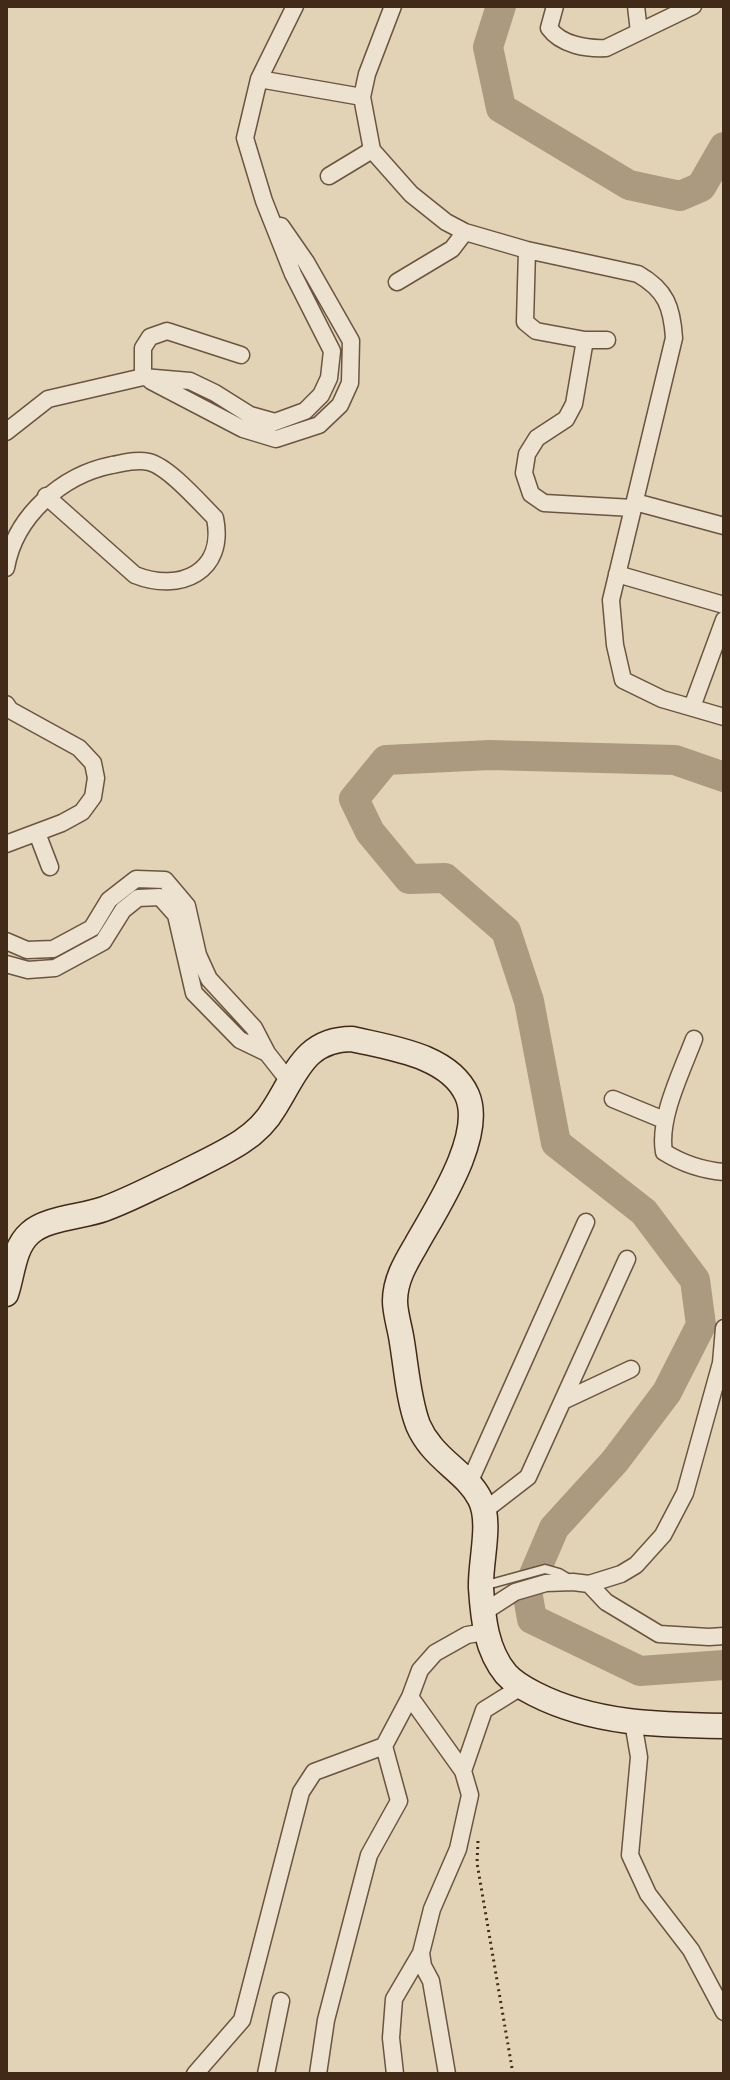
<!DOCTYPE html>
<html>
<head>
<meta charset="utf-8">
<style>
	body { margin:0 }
	#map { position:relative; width:730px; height:2080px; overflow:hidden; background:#e3d3b6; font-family:"IM FELL English",serif }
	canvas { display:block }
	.frame { position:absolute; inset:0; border:8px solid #412b18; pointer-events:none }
</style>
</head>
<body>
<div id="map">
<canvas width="730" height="2080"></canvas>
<div class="frame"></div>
</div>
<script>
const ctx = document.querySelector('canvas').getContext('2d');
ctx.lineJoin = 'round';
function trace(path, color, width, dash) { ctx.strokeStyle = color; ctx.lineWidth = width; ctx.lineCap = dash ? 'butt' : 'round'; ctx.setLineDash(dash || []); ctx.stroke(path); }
const river = new Path2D(`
	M 501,6 L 488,47 L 501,108 L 629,185 L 680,196 L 701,187 L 724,147
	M 724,777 L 675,760 L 490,755 L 386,760 L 354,799 L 370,832 L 409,879 L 445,878 L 506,931 L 529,1001 L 556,1143 L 644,1212 L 695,1280 L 701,1325 L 667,1392 L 615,1461 L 554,1528 L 527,1591 L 532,1619 L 640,1671 L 724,1665`);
const path = new Path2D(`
	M 478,1841 L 477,1863 L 513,2074`);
const service = new Path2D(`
	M 483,1586 L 545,1569 L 559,1573 L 569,1579`);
const minor = new Path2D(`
	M 393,6 L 367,74 L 362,97 L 372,150 L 411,194 L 446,222 L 465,232 L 527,250 L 638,274 C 666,290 672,307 674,338 L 611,600 L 615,645 L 623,680 L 662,699 L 724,717
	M 555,6 L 549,28 C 561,45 587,49 606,48 L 693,6
	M 636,6 L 639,32
	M 259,79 L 362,97
	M 329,176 L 372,150
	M 527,250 L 525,322 L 536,331 L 585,340 L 607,340
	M 397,282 L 452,249 L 465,232
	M 585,340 L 574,404 L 566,419 L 537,438 L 527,454 L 524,473 L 531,494 L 544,503 L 633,508
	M 143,377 L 143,348 L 150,337 L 167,331 L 241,355
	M 151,381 L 243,429 L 276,439 L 319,425 L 340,405 L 350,383 L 351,341 L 306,262 L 281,226
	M 6,432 L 48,399 L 143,377 L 190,381 L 215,393 L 250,415 L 275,422 L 305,411 L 321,395 L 329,378 L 332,351 L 293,274 L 264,201 L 245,138 L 259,79 L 295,6
	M 635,502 L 724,526
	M 6,568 C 15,516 62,475 112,465 C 124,463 136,459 149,462 C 169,467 200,503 215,518 C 226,572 180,593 135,575 L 46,496
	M 617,574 L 724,605
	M 6,704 L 10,710 L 79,748 L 93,763 L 96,778 L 93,797 L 82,812 L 62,823 L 6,844
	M 692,707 L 724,620
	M 37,833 L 50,867
	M 6,941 L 27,950 L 53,949 L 92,928 L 109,900 L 136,879 L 165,880 L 187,906 L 198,955 L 209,979 L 254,1028 L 267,1053 L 289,1081
	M 6,964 L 28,970 L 55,968 L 103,942 L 123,910 L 138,898 L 160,897 L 176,915 L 194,993 L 240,1040 L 267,1053
	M 694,1039 C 682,1071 658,1118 664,1152 C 683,1164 701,1170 724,1172
	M 613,1099 L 664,1120
	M 565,1400 L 631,1369
	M 469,1483 L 586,1222
	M 484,1511 L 528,1477 L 627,1259
	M 589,1584 L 606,1602 L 659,1634 L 709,1637 L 724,1636
	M 484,1612 L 515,1592 L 546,1583 L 573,1582 L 589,1584 L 621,1574 L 636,1565 L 663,1535 L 685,1493 L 721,1363 L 724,1328
	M 633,1722 L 639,1757 L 630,1855 L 648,1894 L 691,1950 L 724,2012
	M 463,1771 L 484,1710 L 521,1687
	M 421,1953 L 423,1966 L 431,1981 L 447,2074
	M 195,2074 L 242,2020 L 301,1792 L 314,1772 L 384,1746 L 410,1697 L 420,1670 L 435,1653 L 467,1635 L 485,1632
	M 266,2074 L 281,2001
	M 318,2074 L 326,2020 L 369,1855 L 399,1801 L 384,1746
	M 395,2074 L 391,2038 L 394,1999 L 421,1953 L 432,1909 L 458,1849 L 470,1795 L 463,1771 L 410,1697`);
const secondary = new Path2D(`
	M 6,1294 C 13,1274 13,1248 30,1233 C 46,1218 82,1217 104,1209 C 129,1200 153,1187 177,1176 C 198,1165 221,1155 241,1142 C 255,1133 267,1121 275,1107 C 296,1074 305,1039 352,1039 C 390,1048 449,1055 467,1095 C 485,1136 436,1209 416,1245 C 406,1262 395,1280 395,1301 C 395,1312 399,1325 401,1336 C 406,1364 408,1399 418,1425 C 421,1432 426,1440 431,1446 C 446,1465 469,1477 480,1499 C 492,1522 480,1561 481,1588 C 483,1618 486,1650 506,1674 C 514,1683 525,1689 535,1694 C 594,1724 660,1725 724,1726`);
trace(river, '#ac9a80', 30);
trace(service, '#6a5540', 11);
trace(minor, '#6a5540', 19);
trace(secondary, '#412b18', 27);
trace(path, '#412b18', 3, [2, 4]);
trace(service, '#ede2d0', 8);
trace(minor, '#ede2d0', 16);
trace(secondary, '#ede2d0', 24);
</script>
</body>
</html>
